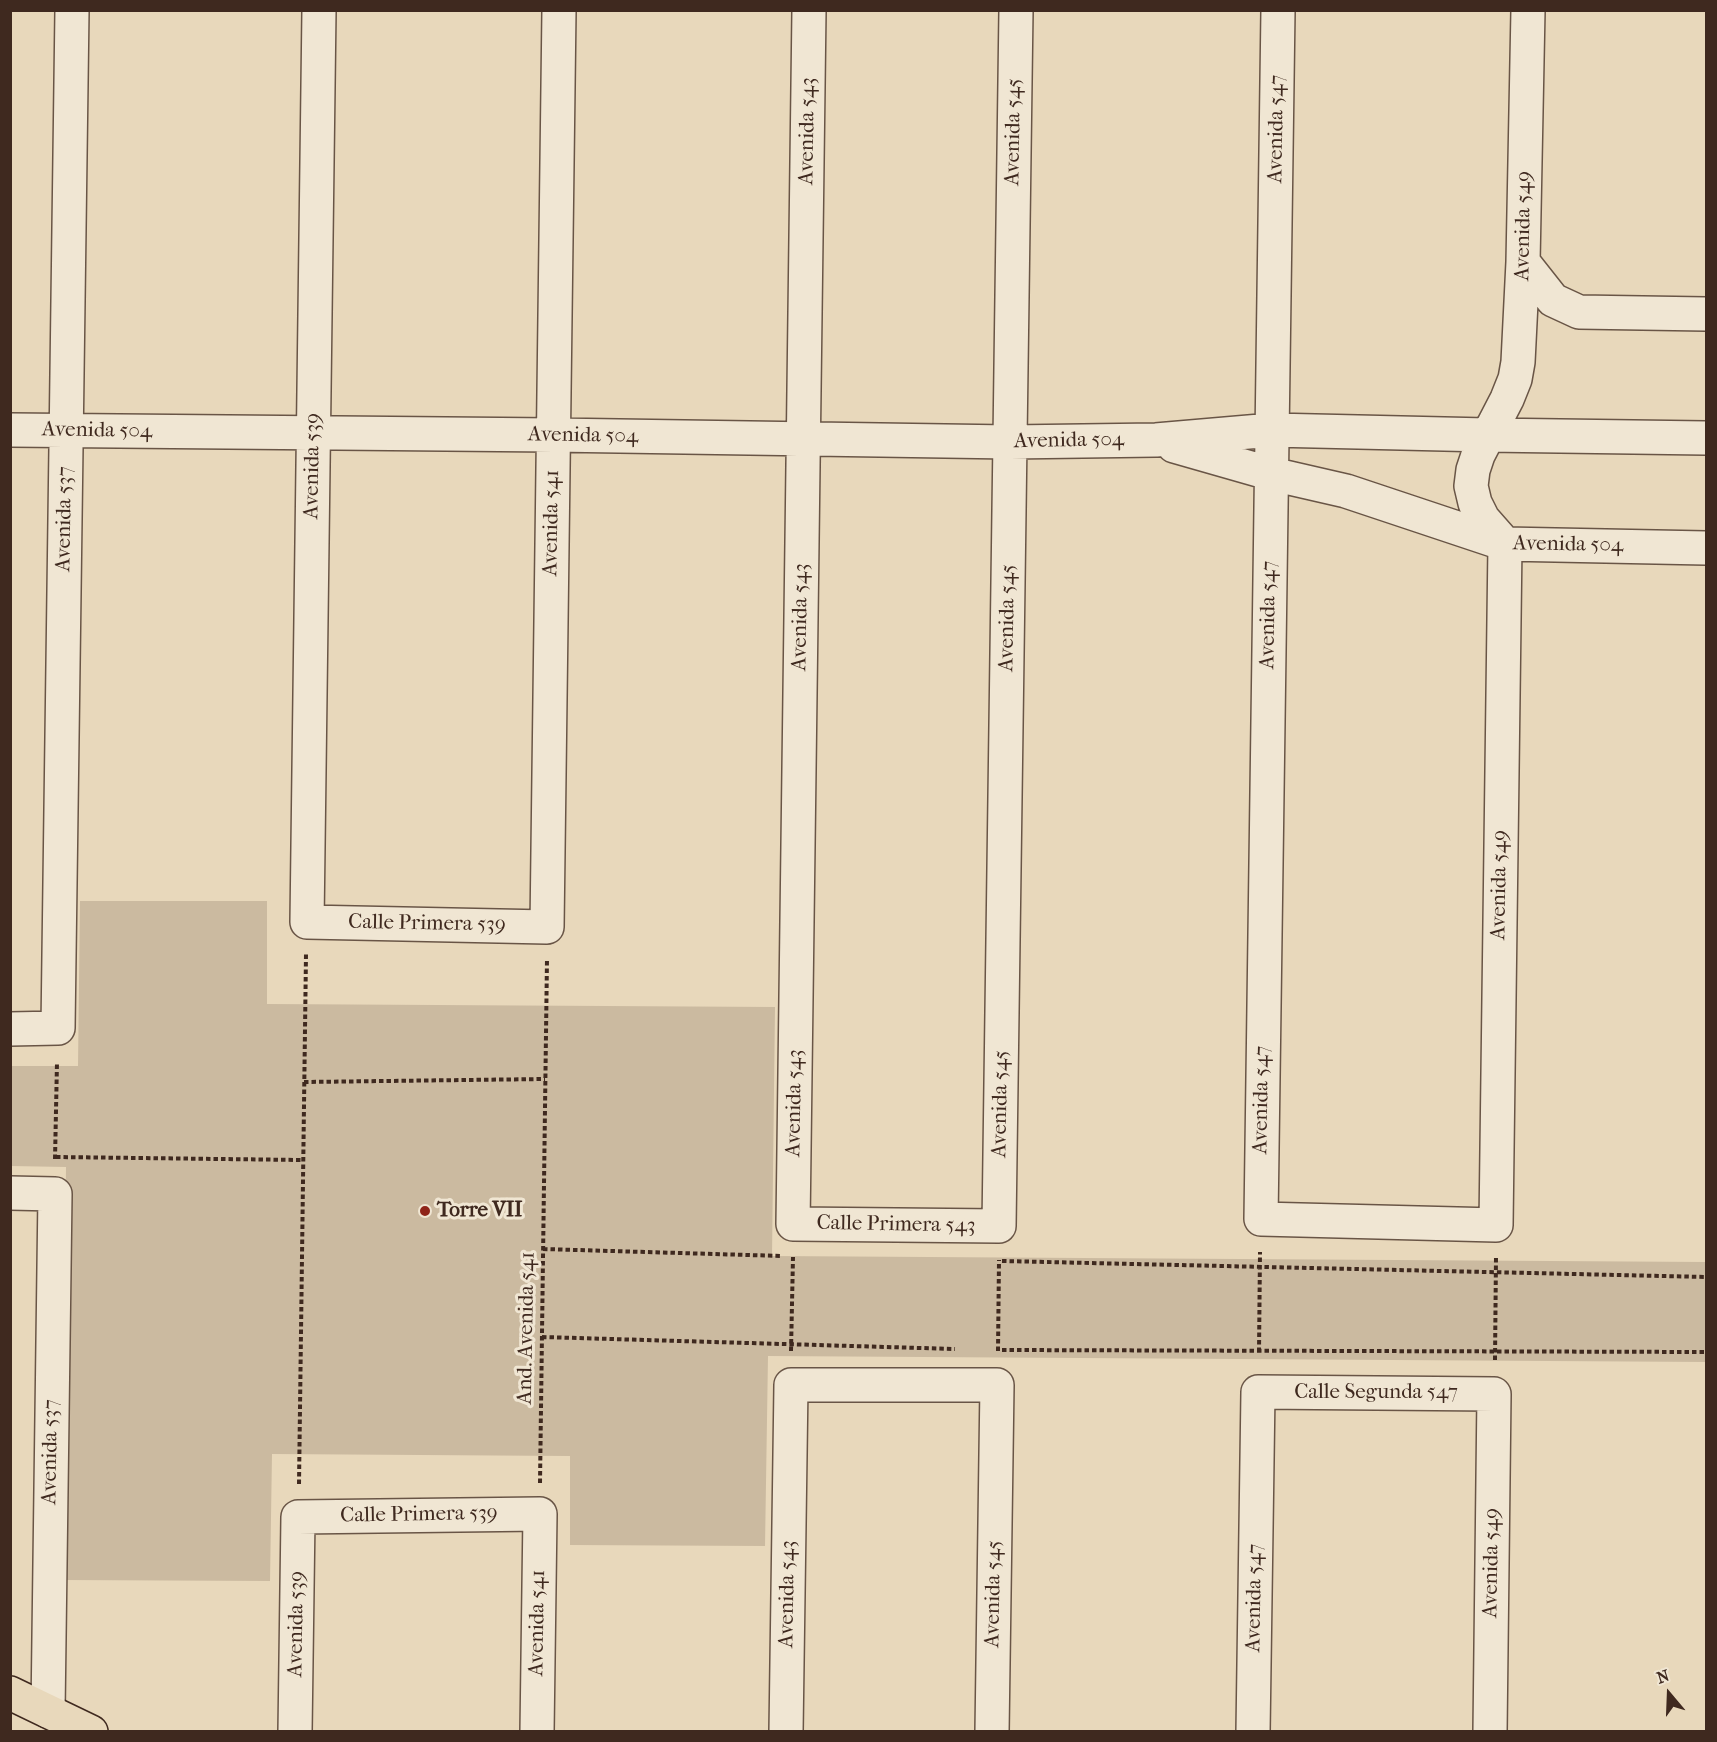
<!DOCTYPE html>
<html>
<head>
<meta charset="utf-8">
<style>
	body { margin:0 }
	#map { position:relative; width:1717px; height:1742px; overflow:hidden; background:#e8d8bb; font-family:"IM FELL French Canon",serif }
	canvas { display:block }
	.frame { position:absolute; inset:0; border:12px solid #3f291f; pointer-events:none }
	.north { position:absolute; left:1639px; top:1664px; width:60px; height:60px; -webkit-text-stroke:4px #f0e6d3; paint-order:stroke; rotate:341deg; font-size:16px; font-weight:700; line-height:24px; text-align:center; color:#3f291f }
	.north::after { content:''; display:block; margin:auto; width:21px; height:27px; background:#3f291f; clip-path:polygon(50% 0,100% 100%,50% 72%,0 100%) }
</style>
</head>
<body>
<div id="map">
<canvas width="1717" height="1742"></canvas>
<div class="frame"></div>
<div class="north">N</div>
</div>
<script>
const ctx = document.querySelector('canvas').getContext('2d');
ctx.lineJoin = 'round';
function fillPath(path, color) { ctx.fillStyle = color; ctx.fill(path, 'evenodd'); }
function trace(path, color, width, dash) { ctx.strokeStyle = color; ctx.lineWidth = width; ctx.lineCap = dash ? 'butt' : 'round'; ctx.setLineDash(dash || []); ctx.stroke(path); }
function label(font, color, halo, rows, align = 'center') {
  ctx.font = font + ' "IM FELL French Canon",serif'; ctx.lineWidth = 6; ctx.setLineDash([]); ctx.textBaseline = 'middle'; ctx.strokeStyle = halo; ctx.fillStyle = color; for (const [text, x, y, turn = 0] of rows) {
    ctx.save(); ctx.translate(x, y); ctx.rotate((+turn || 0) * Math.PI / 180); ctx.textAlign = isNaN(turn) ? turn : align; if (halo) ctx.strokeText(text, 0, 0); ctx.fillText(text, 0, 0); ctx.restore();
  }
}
const green = new Path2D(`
	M 80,901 L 267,901 L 267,1004 L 775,1007 L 772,1256 L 1706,1262 L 1706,1362 L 768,1356 L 765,1546 L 570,1545 L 570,1456 L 272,1454 L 270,1581 L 62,1580 L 66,1167 L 11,1166 L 11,1066 L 78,1066 Z`);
const path = new Path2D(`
	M 304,1082 L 545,1079
	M 56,1157 L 303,1160
	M 55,1159 L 57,1062
	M 543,1249 L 782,1256
	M 1002,1261 L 1706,1277
	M 542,1337 L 955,1349
	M 1002,1350 L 1706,1352
	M 791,1351 L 793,1257
	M 998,1351 L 999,1260
	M 1259,1352 L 1260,1252
	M 1495,1360 L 1496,1256
	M 540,1483 L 547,959
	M 299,1484 L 306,954`);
const minor = new Path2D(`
	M 319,10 L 307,922 L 547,927 L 559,10
	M 809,10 L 793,1224 L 999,1226 L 1016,10
	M 1278,10 L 1261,1219 L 1496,1225 L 1505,544
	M 1523,262 L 1553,300 L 1579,312 L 1706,314
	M 10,430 L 554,435 L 1010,442 L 1156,440 L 1272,430 L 1487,435 L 1706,438
	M 1174,446 L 1272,474 L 1346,491 L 1505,544 L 1706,548
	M 1505,544 L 1483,519 L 1475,503 L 1471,486 L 1473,470 L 1478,455 L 1507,399 L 1515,379 L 1518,362 L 1523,262 L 1528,10
	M 10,1029 L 58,1028 L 72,10
	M 10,1193 L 55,1194 L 48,1711
	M 295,1732 L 298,1517 L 540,1514 L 537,1732
	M 786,1732 L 791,1385 L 997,1385 L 992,1732
	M 1253,1732 L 1258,1392 L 1494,1394 L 1490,1732`);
const major = new Path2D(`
	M 10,1693 L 91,1732`);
const markers = [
	[425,1211,6,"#8f2418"]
];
const streetNames = [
	["Avenida 547",1277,129,-89],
	["Avenida 543",808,131,-89],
	["Avenida 545",1014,132,-89],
	["Avenida 549",1524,226,-89],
	["Avenida 504",97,431,1],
	["Avenida 504",583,436,1],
	["Avenida 504",1069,441,-1],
	["Avenida 539",313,466,-89],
	["Avenida 537",65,519,-89],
	["Avenida 541",552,523,-89],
	["Avenida 504",1568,545,1],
	["Avenida 547",1269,615,-89],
	["Avenida 543",801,617,-89],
	["Avenida 545",1008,618,-89],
	["Avenida 549",1500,885,-89],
	["Calle Primera 539",427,924,1],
	["Avenida 547",1262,1100,-89],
	["Avenida 543",795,1103,-89],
	["Avenida 545",1001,1104,-89],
	["Calle Primera 543",896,1225,1],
	["And. Avenida 541",527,1328,-89],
	["Calle Segunda 547",1376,1393],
	["Avenida 537",51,1452,-89],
	["Calle Primera 539",419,1515,-1],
	["Avenida 549",1492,1563,-89],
	["Avenida 543",788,1594,-89],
	["Avenida 545",994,1594,-89],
	["Avenida 547",1255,1598,-89],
	["Avenida 541",538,1623,-89],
	["Avenida 539",297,1624,-89]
];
const poiNames = [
	["Torre VII",437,1211]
];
fillPath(green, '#cbbaa0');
trace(minor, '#695546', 36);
trace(major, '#3f291f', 36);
trace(path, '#3f291f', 4, [4.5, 3]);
trace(minor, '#f0e6d3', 33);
trace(major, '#e8d8bb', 33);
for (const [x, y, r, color] of markers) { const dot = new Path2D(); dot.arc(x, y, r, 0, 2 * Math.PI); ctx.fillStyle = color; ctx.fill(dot); trace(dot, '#f0e6d3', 2); }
label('21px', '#3f291f', '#f0e6d3', streetNames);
label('bold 21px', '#3f291f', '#f0e6d3', poiNames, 'left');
</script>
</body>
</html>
